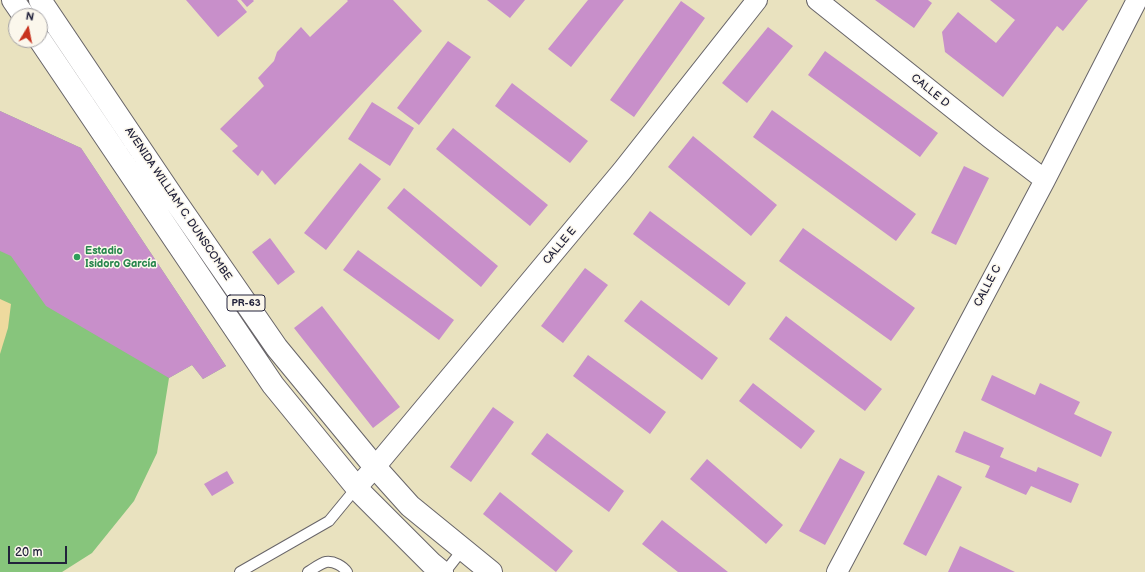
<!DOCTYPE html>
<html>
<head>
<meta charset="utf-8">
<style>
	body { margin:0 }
	#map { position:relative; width:1145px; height:572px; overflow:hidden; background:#e9e2bf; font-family:"Balsamiq Sans",sans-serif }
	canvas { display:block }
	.north { position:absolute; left:8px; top:8px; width:40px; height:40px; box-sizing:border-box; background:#fbf7ec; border:1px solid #a4a2a5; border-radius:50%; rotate:10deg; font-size:11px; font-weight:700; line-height:16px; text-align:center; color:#22223b }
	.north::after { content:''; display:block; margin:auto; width:14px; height:18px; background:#c8321e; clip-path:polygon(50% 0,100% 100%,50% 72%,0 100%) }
	.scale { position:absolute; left:8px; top:546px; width:59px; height:18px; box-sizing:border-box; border:2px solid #22223b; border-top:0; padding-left:5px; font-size:12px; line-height:14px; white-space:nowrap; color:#22223b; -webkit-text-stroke:3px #fbf7ec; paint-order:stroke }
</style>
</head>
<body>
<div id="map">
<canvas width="1145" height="572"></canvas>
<div class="north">N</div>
<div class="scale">20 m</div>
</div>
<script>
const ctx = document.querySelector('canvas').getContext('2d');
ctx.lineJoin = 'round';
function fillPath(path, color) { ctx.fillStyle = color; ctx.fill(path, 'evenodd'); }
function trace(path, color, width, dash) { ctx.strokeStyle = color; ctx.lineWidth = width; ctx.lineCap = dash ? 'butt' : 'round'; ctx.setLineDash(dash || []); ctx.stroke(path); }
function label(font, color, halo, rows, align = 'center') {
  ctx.font = font + ' "Balsamiq Sans",sans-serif'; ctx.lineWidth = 3; ctx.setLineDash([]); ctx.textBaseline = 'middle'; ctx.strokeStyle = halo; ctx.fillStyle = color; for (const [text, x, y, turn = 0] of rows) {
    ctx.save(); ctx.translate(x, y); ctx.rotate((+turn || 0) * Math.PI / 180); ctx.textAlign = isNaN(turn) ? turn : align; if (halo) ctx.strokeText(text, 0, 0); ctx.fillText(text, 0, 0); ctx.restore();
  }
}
const green = new Path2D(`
	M 0,111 L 81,148 L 226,366 L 203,379 L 192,365 L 169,378 L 157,453 L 134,501 L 92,553 L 62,572 L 0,572 Z`);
const sand = new Path2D(`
	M 0,299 L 11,304 L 8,328 L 0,354 Z`);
const building = new Path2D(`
	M 186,0 L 237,0 L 247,12 L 218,37 Z
	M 241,0 L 253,0 L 254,1 L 247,7 Z
	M 347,0 L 393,0 L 422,31 L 275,185 L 262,170 L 258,176 L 232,151 L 238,146 L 220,129 L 264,86 L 258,78 L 274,61 L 277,52 L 301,27 L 310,37 L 348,1 Z
	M 487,0 L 525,0 L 510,18 Z
	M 588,0 L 624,0 L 571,67 L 548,49 Z
	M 875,0 L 928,0 L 932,3 L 914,28 Z
	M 990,0 L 1088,0 L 1063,31 L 1057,26 L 1003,97 L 945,52 L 942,32 L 958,12 L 996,43 L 1015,20 Z
	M 681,1 L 705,18 L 634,117 L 610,100 Z
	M 768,27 L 793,46 L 747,103 L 722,83 Z
	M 448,41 L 471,57 L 419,125 L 397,108 Z
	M 825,51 L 938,133 L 920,157 L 808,75 Z
	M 512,83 L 588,141 L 570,163 L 495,106 Z
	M 372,102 L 414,128 L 390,166 L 348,139 Z
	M 772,110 L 916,214 L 896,241 L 753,137 Z
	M 0,111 L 81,148 L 226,366 L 203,379 L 192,365 L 169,378 L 46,306 L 11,256 L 0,251 Z
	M 453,128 L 548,205 L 530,226 L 436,149 Z
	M 693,136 L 777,205 L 751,236 L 668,167 Z
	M 360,163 L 381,179 L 326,250 L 304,233 Z
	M 964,166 L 989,178 L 956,245 L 931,233 Z
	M 404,188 L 498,266 L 481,287 L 387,208 Z
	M 650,211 L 746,283 L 729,306 L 633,234 Z
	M 803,228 L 915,308 L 891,341 L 779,261 Z
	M 270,238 L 295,272 L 278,285 L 252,252 Z
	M 358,250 L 454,320 L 439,340 L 343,270 Z
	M 585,268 L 608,285 L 563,343 L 541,326 Z
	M 641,300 L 718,358 L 702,380 L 624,321 Z
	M 322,306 L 400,407 L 373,428 L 294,328 Z
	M 786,316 L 882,389 L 865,411 L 769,339 Z
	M 588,355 L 666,412 L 650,434 L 573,376 Z
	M 992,375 L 1035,395 L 1040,383 L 1080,402 L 1074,414 L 1112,432 L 1101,457 L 981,400 Z
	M 753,383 L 815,431 L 801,449 L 739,401 Z
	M 493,407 L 514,422 L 471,482 L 450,467 Z
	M 964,431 L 1004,448 L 1000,457 L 1036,472 L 1038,467 L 1079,484 L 1071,503 L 1031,486 L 1026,495 L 985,477 L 990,466 L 955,452 Z
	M 547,433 L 624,491 L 609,512 L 531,454 Z
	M 840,458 L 865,472 L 825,545 L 799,531 Z
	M 707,459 L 783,525 L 766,544 L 690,479 Z
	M 227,471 L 234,483 L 212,496 L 204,484 Z
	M 938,475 L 962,487 L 926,556 L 903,544 Z
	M 500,492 L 573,551 L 556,572 L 483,514 Z
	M 662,520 L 728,572 L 678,572 L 642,544 Z
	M 960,546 L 1015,572 L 948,572 Z`);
const service = new Path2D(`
	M 240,572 L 329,521 L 357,487
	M 308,572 C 313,569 321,563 326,562 C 334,561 343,566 347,572
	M 445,572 L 463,549`);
const minor = new Path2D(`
	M 817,0 L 990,138 L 1045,180
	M 357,487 L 375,467 L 622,171 L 757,0
	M 837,572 L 1045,180 L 1137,0`);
const primary = new Path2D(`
	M 13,0 L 24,16
	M 40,0 L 174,199 L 277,348 L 375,467 L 410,506 L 491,572
	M 40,40 L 273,385 L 362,494 L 431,563 L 442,572`);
const markers = [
	[77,257,4,"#2e9e5b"]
];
const shields = [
	[246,303,38]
];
const shieldNames = [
	["PR-63",246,303]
];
const streetNames = [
	["CALLE D",930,91,39],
	["AVENIDA WILLIAM C. DUNSCOMBE",178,204,56],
	["CALLE E",560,246,-50],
	["CALLE C",988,286,-62]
];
const leisureNames = [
	["Estadio",85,251],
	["Isidoro García",85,264]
];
fillPath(green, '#87c57c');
fillPath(sand, '#eeda9e');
fillPath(building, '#c88fca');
trace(service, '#686569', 12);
trace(minor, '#686569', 22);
trace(primary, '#686569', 24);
trace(service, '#fff', 10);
trace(minor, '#fff', 20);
trace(primary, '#fff', 22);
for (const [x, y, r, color] of markers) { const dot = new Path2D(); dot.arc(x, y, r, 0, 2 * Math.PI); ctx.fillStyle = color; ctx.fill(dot); trace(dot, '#fbf7ec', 1.5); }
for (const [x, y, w] of shields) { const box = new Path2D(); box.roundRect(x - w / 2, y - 8, w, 16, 3); ctx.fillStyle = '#fbf7ec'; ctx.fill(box); trace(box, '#22223b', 1); }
label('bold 10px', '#22223b', null, shieldNames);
label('11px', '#22223b', '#fbf7ec', streetNames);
label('bold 11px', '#27864d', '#fbf7ec', leisureNames, 'left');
</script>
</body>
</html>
